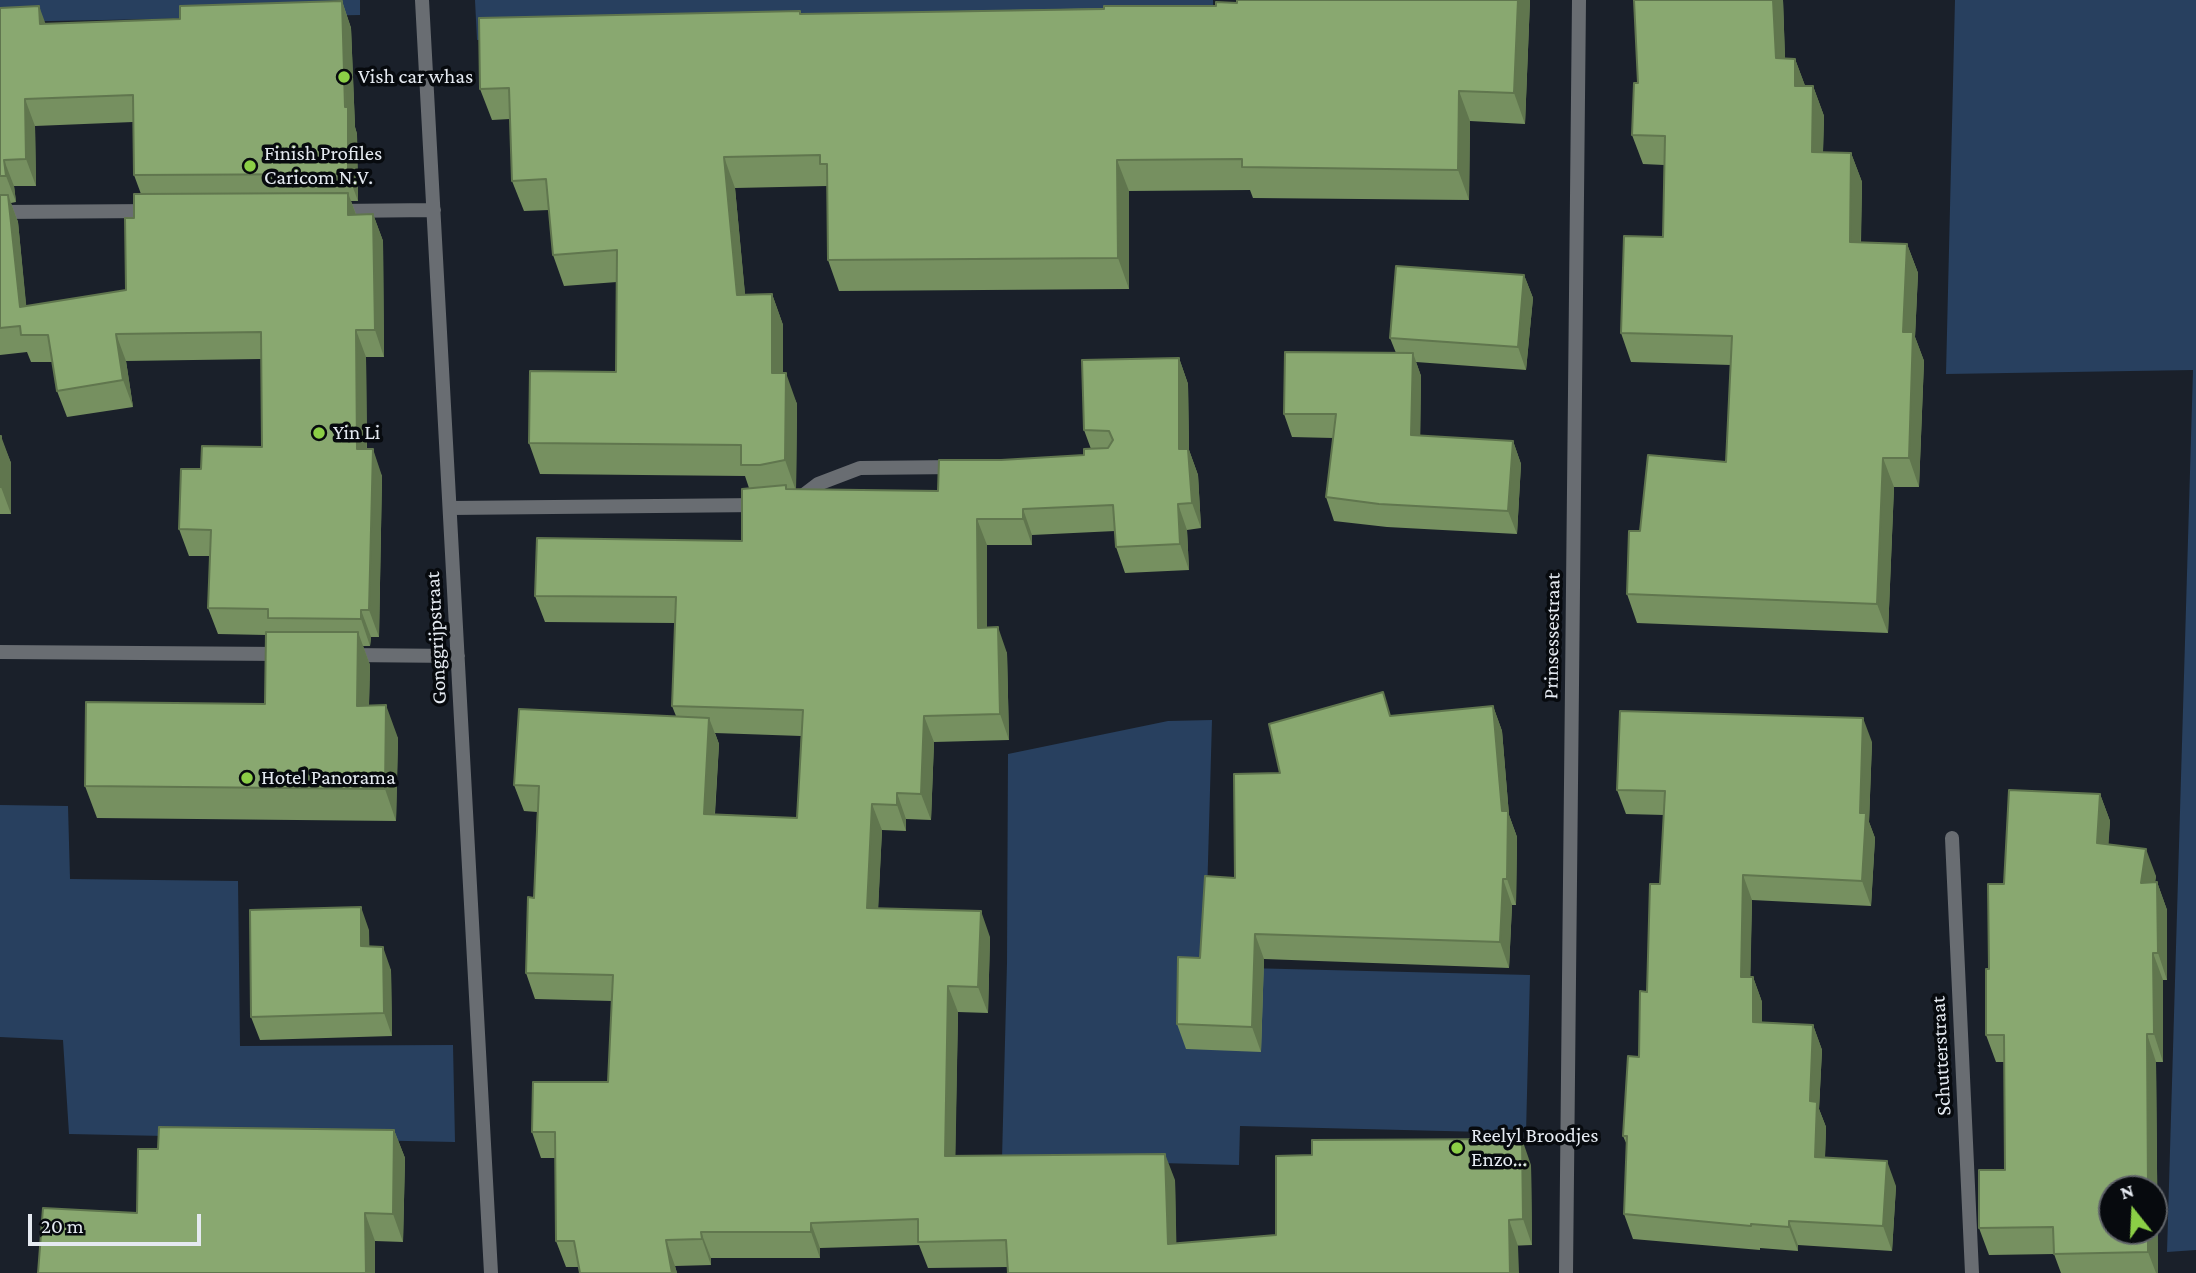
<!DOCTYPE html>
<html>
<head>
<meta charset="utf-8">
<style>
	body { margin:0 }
	#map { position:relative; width:2196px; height:1273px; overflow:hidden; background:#1a202a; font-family:"Crimson Pro",serif }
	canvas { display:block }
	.north { position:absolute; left:2098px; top:1175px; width:70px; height:70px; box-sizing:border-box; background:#070a0e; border:2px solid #606469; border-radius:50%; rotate:342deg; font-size:19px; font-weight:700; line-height:28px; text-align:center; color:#e5eaf1 }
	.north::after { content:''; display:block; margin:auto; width:24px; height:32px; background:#8bce46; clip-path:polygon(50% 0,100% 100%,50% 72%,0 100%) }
	.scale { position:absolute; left:28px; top:1214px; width:173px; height:32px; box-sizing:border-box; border:4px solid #e5eaf1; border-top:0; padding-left:9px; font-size:21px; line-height:24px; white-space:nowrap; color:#e5eaf1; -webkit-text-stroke:5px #070a0e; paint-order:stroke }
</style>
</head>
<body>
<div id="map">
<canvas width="2196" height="1273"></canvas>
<div class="north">N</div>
<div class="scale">20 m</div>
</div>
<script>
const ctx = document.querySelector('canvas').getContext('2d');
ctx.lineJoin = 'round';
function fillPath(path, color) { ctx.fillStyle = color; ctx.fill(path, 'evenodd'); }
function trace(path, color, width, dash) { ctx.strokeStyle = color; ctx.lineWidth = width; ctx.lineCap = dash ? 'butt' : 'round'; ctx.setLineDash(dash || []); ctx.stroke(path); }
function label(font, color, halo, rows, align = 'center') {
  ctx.font = font + ' "Crimson Pro",serif'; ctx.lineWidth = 7; ctx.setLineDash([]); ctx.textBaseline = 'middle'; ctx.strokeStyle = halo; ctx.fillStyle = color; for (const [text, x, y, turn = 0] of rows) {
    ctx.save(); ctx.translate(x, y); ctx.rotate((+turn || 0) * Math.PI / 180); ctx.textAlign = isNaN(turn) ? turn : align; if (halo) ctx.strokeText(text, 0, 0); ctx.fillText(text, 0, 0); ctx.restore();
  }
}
const green = new Path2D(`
	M 0,0 L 360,0 L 360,15 L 0,22 Z
	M 475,0 L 1213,0 L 1214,28 L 477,40 Z
	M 1955,0 L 2196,0 L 2196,1250 L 2167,1252 L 2193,370 L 1946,374 Z
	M 1212,720 L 1205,967 L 1530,975 L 1526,1133 L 1240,1126 L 1239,1165 L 1002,1159 L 1007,963 L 1008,754 L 1168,721 Z
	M 0,805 L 68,806 L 70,879 L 238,881 L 240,1046 L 453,1045 L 455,1142 L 69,1134 L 63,1040 L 0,1037 Z`);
const lane = new Path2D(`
	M 797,500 L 818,484 L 860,468 L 957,467
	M 450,508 L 760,505
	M 1952,838 L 1972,1273`);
const street = new Path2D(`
	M 422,0 L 491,1273
	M 337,211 L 434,210
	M 0,212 L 153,211
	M 0,652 L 282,654
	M 347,655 L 458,656
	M 1566,1273 L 1579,0`);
const wall = new Path2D(`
	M 1237,0 L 1530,0 L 1525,124 L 1470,121 L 1469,200 L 1253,198 L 1250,190 L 1129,191 L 1129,289 L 839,291 L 828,260 L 827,186 L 735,188 L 745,295 L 772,294 L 783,325 L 783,373 L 797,404 L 796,489 L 938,491 L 1001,460 L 1084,455 L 1091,449 L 1084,430 L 1179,358 L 1188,384 L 1189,450 L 1198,475 L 1201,528 L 1187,530 L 1189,570 L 1125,573 L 1116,547 L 1115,531 L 1032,535 L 1032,545 L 987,545 L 987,627 L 1007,653 L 1009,740 L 934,742 L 931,820 L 906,819 L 906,831 L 882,830 L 878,908 L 990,937 L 988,1013 L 958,1012 L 955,1156 L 1175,1180 L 1176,1244 L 1276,1235 L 1531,1165 L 1532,1245 L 1008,1267 L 928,1268 L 919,1245 L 820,1248 L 820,1258 L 711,1258 L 711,1265 L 675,1266 L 677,1273 L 580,1273 L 579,1267 L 566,1267 L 556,1241 L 555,1158 L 541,1158 L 532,1132 L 608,1082 L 612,1001 L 535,999 L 526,973 L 534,898 L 537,812 L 524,811 L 514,785 L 676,716 L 672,706 L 675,623 L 545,622 L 535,596 L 742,541 L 749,488 L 745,476 L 540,474 L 529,443 L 616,372 L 617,282 L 564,286 L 553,255 L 549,210 L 524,211 L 512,181 L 510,119 L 492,120 L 480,89 L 801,14 L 1216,6 L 1237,3 ZM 715,733 L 801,736 L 797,818 L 715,814 L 719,744 Z
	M 1783,0 L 1785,59 L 1795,59 L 1805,86 L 1813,86 L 1824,116 L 1823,153 L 1851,153 L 1862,182 L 1861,243 L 1907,244 L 1918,273 L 1915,337 L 1924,361 L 1919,487 L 1894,487 L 1888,633 L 1637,623 L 1627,594 L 1640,531 L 1726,462 L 1731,365 L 1631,362 L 1621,333 L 1663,237 L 1664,165 L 1643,164 L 1632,135 L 1638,83 Z
	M 342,1 L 351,28 L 355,127 L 357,134 L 358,201 L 351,201 L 356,214 L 373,214 L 383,241 L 384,357 L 366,357 L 367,449 L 382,476 L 379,637 L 371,637 L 370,646 L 363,646 L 370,665 L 369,706 L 398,738 L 396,821 L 97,818 L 85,786 L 265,704 L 266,635 L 218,634 L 208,608 L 210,556 L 189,556 L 179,529 L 201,469 L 262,447 L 261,359 L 126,361 L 133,407 L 67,417 L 57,391 L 53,362 L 31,362 L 27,352 L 0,355 L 0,8 L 46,24 L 180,19 ZM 133,122 L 134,175 L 141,194 L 134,218 L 126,290 L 26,306 L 18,222 L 11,203 L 16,202 L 14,186 L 36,186 L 35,126 Z
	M 1524,275 L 1533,298 L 1526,370 L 1416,362 L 1421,376 L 1420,436 L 1513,441 L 1521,464 L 1517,534 L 1387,527 L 1334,521 L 1326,497 L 1333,438 L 1292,437 L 1284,414 L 1396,353 L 1390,338 Z
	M 0,436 L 11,463 L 11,514 L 0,514 Z
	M 1493,706 L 1502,731 L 1509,815 L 1517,837 L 1516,905 L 1512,905 L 1509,968 L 1264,959 L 1261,1052 L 1186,1049 L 1177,1024 L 1200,958 L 1280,773 L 1392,716 Z
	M 1872,742 L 1869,822 L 1875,838 L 1871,906 L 1752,900 L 1750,977 L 1753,977 L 1762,1002 L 1762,1022 L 1813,1025 L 1822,1050 L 1819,1109 L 1826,1127 L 1825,1158 L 1896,1186 L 1892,1251 L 1798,1245 L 1798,1251 L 1760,1248 L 1760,1250 L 1633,1239 L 1624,1214 L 1627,1145 L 1623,1136 L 1639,1057 L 1647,992 L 1660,884 L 1664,815 L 1626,814 L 1617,790 Z
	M 2100,794 L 2110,821 L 2108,844 L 2156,876 L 2155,882 L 2157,882 L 2167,910 L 2167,980 L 2163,980 L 2163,1062 L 2156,1062 L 2158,1273 L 2061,1273 L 2054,1254 L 1989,1255 L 1979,1228 L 2005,1170 L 2004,1062 L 1996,1062 L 1986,1035 L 1989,969 L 2004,884 Z
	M 369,930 L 369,946 L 391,970 L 392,1036 L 260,1040 L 251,1017 Z
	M 394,1130 L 405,1158 L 403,1242 L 375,1241 L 375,1273 L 38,1273 L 137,1213 L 158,1149 Z`);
const shadedWall = new Path2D(`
	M 1518,0 L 1530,0 L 1525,124 L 1514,93 Z
	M 1773,0 L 1783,0 L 1786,88 L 1776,58 Z
	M 342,1 L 351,28 L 355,127 L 357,134 L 358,201 L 348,174 Z
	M 39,6 L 49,33 L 40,24 Z
	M 1795,59 L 1806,88 L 1795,86 Z
	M 1813,86 L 1824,116 L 1822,182 L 1812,152 Z
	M 1459,91 L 1470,121 L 1469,200 L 1458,170 Z
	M 25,99 L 35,126 L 36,186 L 26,159 Z
	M 1851,153 L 1862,182 L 1860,272 L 1850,242 Z
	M 724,157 L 735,188 L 748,325 L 737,295 Z
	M 4,160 L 14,186 L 16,202 L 6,176 Z
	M 1117,160 L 1129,191 L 1129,289 L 1118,258 Z
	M 348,193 L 358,220 L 348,215 Z
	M 8,195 L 18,222 L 29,333 L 20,307 Z
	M 373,214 L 383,241 L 384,357 L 375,330 Z
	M 1907,244 L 1918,273 L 1915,337 L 1924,361 L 1919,487 L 1909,458 L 1903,332 Z
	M 1524,275 L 1533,298 L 1526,370 L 1518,347 Z
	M 772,294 L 783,325 L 783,404 L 772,373 Z
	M 356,330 L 366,357 L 367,475 L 357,449 Z
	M 116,334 L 126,361 L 133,407 L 123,380 Z
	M 1413,353 L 1421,376 L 1420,458 L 1411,435 Z
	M 1179,358 L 1188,384 L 1189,450 L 1198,475 L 1201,528 L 1192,503 L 1179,449 Z
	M 786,373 L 797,404 L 796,491 L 785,460 Z
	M 1,436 L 11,463 L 11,514 L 1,487 Z
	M 1513,441 L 1521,464 L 1517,534 L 1508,511 Z
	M 373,449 L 382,476 L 379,637 L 369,610 Z
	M 1883,458 L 1894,487 L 1888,633 L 1877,604 Z
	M 1178,504 L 1187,530 L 1189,570 L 1180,544 Z
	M 1023,509 L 1032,535 L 1032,545 L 1023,519 Z
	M 977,519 L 987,545 L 987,654 L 978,628 Z
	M 361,610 L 371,637 L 370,646 L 361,619 Z
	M 998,627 L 1007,653 L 1009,740 L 1000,714 Z
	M 358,632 L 370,665 L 368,738 L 357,706 Z
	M 386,705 L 398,738 L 396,821 L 385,789 Z
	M 1493,706 L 1502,731 L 1509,815 L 1517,837 L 1516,905 L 1507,879 Z
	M 924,716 L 934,742 L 931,820 L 921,794 Z
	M 709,718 L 719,744 L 713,840 L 704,814 Z
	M 1863,718 L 1872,742 L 1869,822 L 1875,838 L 1871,906 L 1862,881 L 1860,813 Z
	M 897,793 L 906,819 L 906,831 L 897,805 Z
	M 2100,794 L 2110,821 L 2107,870 L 2097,843 Z
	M 872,804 L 882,830 L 877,933 L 867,908 Z
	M 2146,849 L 2156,876 L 2151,910 L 2141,883 Z
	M 1743,875 L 1752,900 L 1750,1001 L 1741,977 Z
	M 1503,879 L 1512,905 L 1509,968 L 1500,942 Z
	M 2157,882 L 2167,910 L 2167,980 L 2158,953 Z
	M 361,907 L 369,930 L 370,970 L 361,946 Z
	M 981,911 L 990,937 L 988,1013 L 978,987 Z
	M 1255,934 L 1264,959 L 1261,1052 L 1252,1027 Z
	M 383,947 L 391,970 L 392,1036 L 384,1013 Z
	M 2153,953 L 2163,980 L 2163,1062 L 2154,1034 Z
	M 1753,977 L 1762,1002 L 1762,1047 L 1753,1022 Z
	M 948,986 L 958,1012 L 955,1182 L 945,1156 Z
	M 1813,1025 L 1822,1050 L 1819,1109 L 1826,1127 L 1824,1182 L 1815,1157 L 1810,1101 Z
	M 2147,1034 L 2156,1062 L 2158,1273 L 2156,1273 L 2148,1252 L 2148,1231 L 2154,1231 L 2154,1189 L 2148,1189 Z
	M 394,1130 L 405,1158 L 403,1242 L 393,1214 Z
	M 1522,1139 L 1531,1165 L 1532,1245 L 1523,1219 Z
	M 1165,1154 L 1175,1180 L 1177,1270 L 1168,1244 Z
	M 1887,1161 L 1896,1186 L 1892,1251 L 1883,1226 Z
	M 365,1213 L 375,1241 L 375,1273 L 366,1273 Z
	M 1509,1220 L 1518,1246 L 1519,1273 L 1510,1273 Z
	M 1789,1221 L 1798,1245 L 1798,1251 L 1789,1227 Z
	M 811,1223 L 820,1248 L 820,1258 L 811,1232 Z
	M 701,1232 L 711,1258 L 711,1265 L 702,1239 Z
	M 666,1240 L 675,1266 L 677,1273 L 672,1273 Z`);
const building = new Path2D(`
	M 1237,0 L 1518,0 L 1514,93 L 1459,91 L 1458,170 L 1242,167 L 1242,159 L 1117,160 L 1118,258 L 828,260 L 827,164 L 820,164 L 820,155 L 724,157 L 737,295 L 772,294 L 772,373 L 786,373 L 785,460 L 760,465 L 741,465 L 741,445 L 529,443 L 530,371 L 616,372 L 617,250 L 553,255 L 546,179 L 512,181 L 509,88 L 480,89 L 479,18 L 800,11 L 800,14 L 1104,9 L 1104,6 L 1216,6 L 1216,2 L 1237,3 Z
	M 1634,0 L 1773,0 L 1776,58 L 1795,59 L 1795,86 L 1813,86 L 1812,152 L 1851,153 L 1850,242 L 1907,244 L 1903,332 L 1913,332 L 1909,458 L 1883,458 L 1877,604 L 1627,594 L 1629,531 L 1640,531 L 1648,455 L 1726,462 L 1732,336 L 1621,333 L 1624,236 L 1663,237 L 1665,136 L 1632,135 L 1634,83 L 1638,83 Z
	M 342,1 L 345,107 L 348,107 L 348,174 L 134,175 L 133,95 L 25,99 L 26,159 L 4,160 L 6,176 L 0,176 L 0,8 L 39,6 L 40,24 L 180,19 L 180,6 Z
	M 348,193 L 348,215 L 373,214 L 375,330 L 356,330 L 357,449 L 373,449 L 369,610 L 361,610 L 361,619 L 268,618 L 268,609 L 208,608 L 211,530 L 179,529 L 181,469 L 201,469 L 202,446 L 262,447 L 261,332 L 116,334 L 123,380 L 57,391 L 48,335 L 21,335 L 20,326 L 0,328 L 0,195 L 8,195 L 20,307 L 126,290 L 125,218 L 134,218 L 134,194 Z
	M 1396,266 L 1524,275 L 1518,347 L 1390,338 Z
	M 1285,352 L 1413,353 L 1411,435 L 1513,441 L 1508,511 L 1379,504 L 1326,497 L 1336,414 L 1284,414 Z
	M 1179,358 L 1179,449 L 1188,449 L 1192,503 L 1178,504 L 1180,544 L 1116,547 L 1113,505 L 1023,509 L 1023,519 L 977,519 L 978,628 L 998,627 L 1000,714 L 924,716 L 921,794 L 897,793 L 897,805 L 872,804 L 867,908 L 981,911 L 978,987 L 948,986 L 945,1156 L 1165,1154 L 1168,1244 L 1276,1235 L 1276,1156 L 1312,1155 L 1312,1140 L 1522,1139 L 1523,1219 L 1509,1220 L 1510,1273 L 1008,1273 L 1006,1240 L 918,1242 L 918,1219 L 811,1223 L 811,1232 L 701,1232 L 702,1239 L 666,1240 L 672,1273 L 580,1273 L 574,1241 L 556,1241 L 555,1132 L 532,1132 L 533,1082 L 608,1082 L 613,975 L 526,973 L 528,897 L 534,898 L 539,786 L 514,785 L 519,709 L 709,718 L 704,814 L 797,818 L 803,710 L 672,706 L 676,597 L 535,596 L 537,538 L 742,541 L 742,489 L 786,485 L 786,489 L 938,491 L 939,460 L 1001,460 L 1084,455 L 1084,449 L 1108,448 L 1113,440 L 1109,431 L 1084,430 L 1082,360 Z
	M 0,436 L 1,436 L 1,487 L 0,487 Z
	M 266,632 L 358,632 L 357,706 L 386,705 L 385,789 L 85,786 L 86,702 L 265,704 Z
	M 1383,692 L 1390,716 L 1493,706 L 1502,811 L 1508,811 L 1507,879 L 1503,879 L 1500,942 L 1255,934 L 1252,1027 L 1177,1024 L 1178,957 L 1200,958 L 1205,876 L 1235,878 L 1234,774 L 1280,773 L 1269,724 Z
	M 1620,711 L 1863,718 L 1860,813 L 1866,813 L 1862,881 L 1743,875 L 1741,977 L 1753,977 L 1753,1022 L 1813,1025 L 1810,1101 L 1817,1102 L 1815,1157 L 1887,1161 L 1883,1226 L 1789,1221 L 1789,1227 L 1751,1224 L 1751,1226 L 1624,1214 L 1627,1136 L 1623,1136 L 1628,1056 L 1639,1057 L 1640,991 L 1647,992 L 1650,884 L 1660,884 L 1665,791 L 1617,790 Z
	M 2009,790 L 2100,794 L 2097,843 L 2146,849 L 2141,883 L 2157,882 L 2158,953 L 2153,953 L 2154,1034 L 2147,1034 L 2148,1189 L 2112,1189 L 2112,1231 L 2148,1231 L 2148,1252 L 2054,1254 L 2053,1227 L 1979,1228 L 1979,1170 L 2005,1170 L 2004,1035 L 1986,1035 L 1986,969 L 1989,969 L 1988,884 L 2004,884 Z
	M 361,907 L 361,946 L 383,947 L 384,1013 L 251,1017 L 250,910 Z
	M 159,1127 L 394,1130 L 393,1214 L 365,1213 L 366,1273 L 38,1273 L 43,1208 L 137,1213 L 138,1149 L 158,1149 Z`);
const markers = [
	[344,77,7,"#8bce46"],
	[250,166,7,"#8bce46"],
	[319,433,7,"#8bce46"],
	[247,778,7,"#8bce46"],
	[1457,1148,7,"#8bce46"]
];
const poiNames = [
	["Vish car whas",358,77],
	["Finish Profiles",264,154],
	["Caricom N.V.",264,178],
	["Yin Li",333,433],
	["Hotel Panorama",261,778],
	["Reelyl Broodjes",1471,1136],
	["Enzo...",1471,1160]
];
const streetNames = [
	["Prinsessestraat",1552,636,-89],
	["Gonggrijpstraat",436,638,-93],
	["Schutterstraat",1941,1056,-93]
];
fillPath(green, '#28405f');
trace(lane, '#696d72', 14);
trace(street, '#696d72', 14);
fillPath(wall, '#769060');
fillPath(shadedWall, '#60764e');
fillPath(building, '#89a870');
trace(building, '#60764e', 2);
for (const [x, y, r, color] of markers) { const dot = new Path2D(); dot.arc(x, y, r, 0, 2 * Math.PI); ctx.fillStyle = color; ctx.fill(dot); trace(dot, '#070a0e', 2.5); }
label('21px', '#e5eaf1', '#070a0e', poiNames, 'left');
label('21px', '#e5eaf1', '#070a0e', streetNames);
</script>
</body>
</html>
